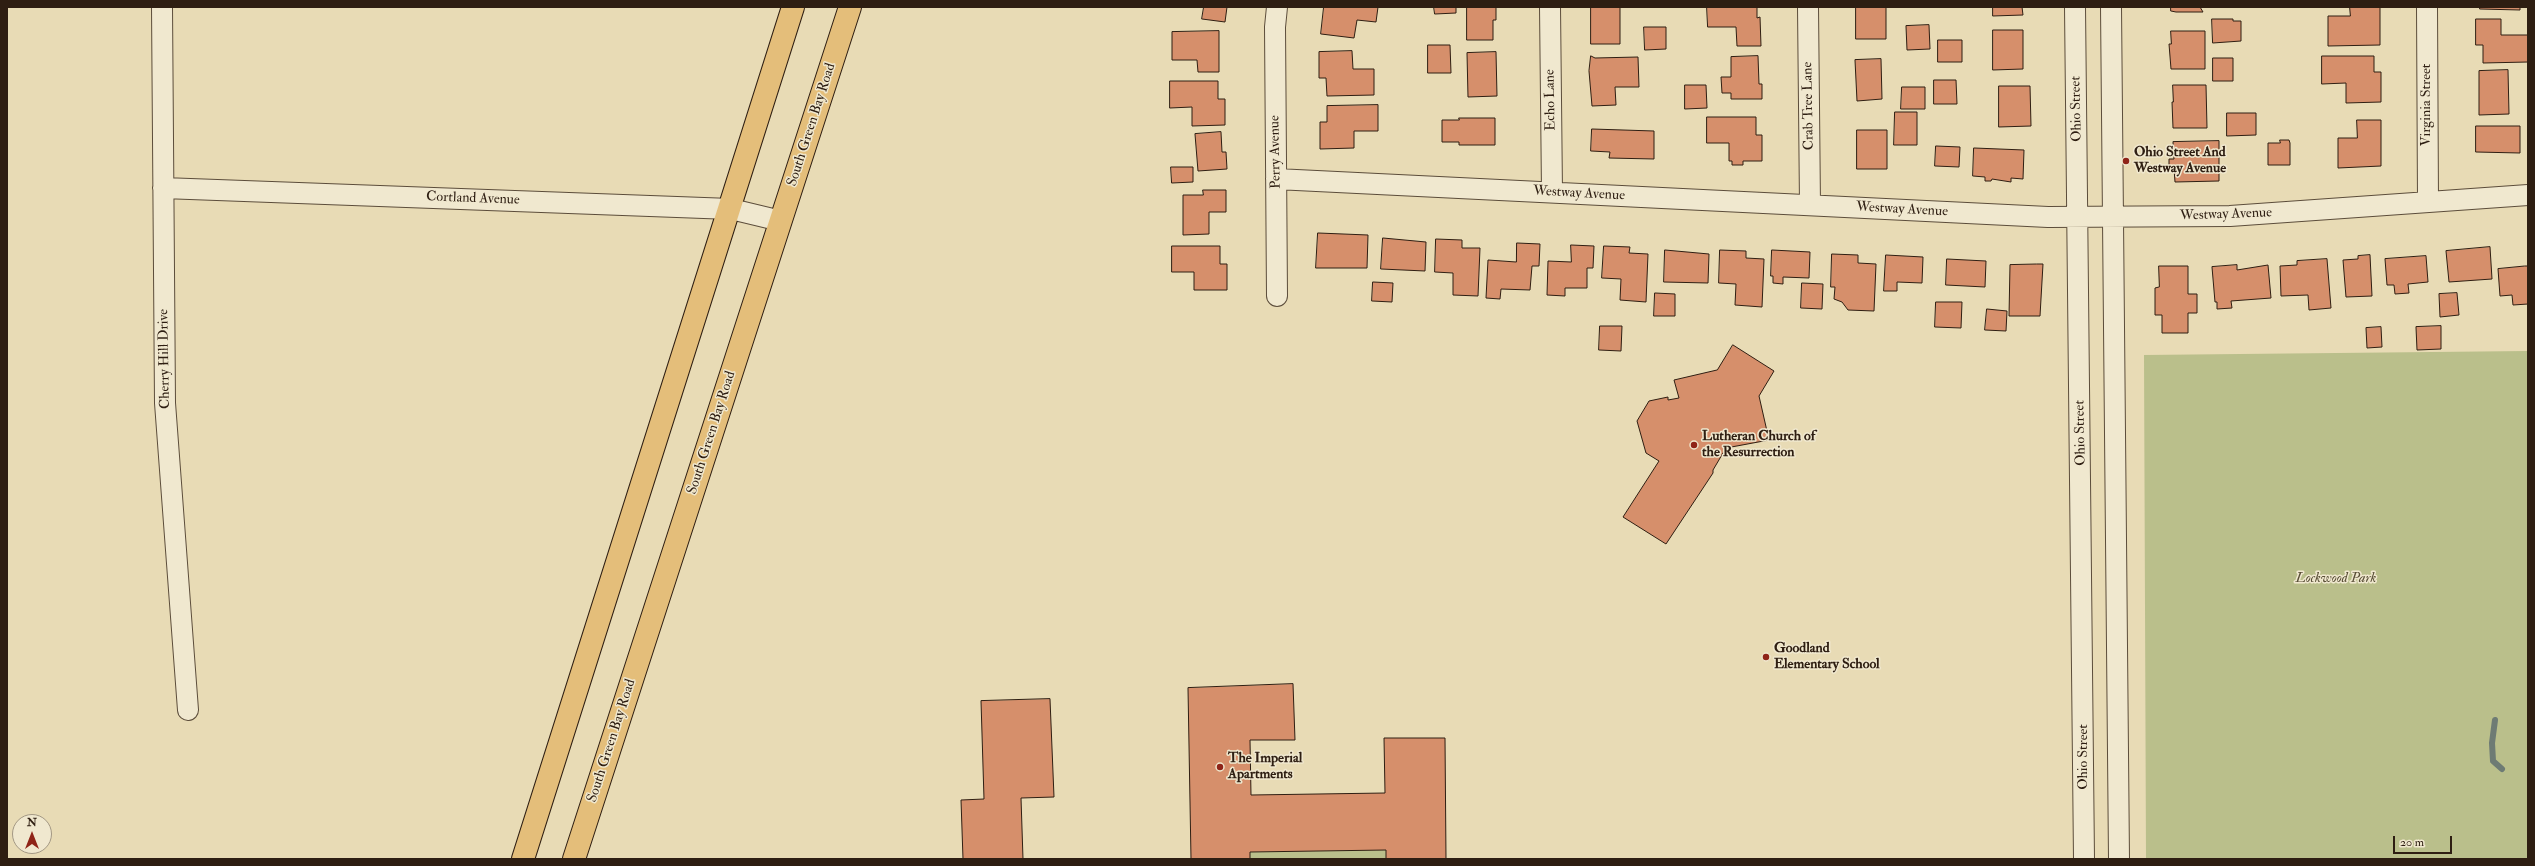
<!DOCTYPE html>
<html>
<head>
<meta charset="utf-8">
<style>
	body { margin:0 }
	#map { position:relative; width:2535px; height:866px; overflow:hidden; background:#e8dbb5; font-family:"IM FELL Double Pica",serif }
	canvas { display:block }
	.frame { position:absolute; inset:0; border:8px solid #2e1e12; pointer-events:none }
	.north { position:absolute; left:12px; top:814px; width:40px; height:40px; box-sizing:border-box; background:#f0e8cf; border:1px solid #a29783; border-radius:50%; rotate:0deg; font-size:11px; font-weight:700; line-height:16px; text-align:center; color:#2e1e12 }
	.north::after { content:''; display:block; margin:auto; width:14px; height:18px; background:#8f2418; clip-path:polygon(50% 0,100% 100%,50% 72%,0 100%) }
	.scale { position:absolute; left:2393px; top:836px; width:59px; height:18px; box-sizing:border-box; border:2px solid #2e1e12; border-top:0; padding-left:5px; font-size:12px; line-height:14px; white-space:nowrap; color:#2e1e12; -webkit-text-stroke:3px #f0e8cf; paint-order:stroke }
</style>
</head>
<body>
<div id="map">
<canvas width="2535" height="866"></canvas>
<div class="frame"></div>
<div class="north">N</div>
<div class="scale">20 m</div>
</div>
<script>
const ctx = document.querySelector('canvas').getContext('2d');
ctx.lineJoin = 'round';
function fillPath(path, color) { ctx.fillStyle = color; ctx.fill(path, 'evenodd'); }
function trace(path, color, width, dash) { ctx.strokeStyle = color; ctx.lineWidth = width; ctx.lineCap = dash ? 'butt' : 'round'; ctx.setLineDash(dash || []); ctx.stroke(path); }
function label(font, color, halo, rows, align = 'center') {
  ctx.font = font + ' "IM FELL Double Pica",serif'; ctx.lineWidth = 3; ctx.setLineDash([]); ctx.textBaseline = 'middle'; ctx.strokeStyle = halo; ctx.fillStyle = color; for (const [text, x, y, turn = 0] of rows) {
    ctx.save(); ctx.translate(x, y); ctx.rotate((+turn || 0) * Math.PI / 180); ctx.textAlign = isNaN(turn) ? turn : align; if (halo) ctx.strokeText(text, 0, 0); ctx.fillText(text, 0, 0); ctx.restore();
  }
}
const green = new Path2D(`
	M 2528,351 L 2528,859 L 2146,859 L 2144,355 Z
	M 1386,850 L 1386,859 L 1250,859 L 1250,852 Z`);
const stream = new Path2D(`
	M 2495,720 L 2492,743 L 2493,761 L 2502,769`);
const building = new Path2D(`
	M 1204,7 L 1227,7 L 1225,22 L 1202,19 Z
	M 1324,7 L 1378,7 L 1376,22 L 1357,20 L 1354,38 L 1321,34 Z
	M 1434,7 L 1456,7 L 1456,13 L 1435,14 Z
	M 1467,7 L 1496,7 L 1496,20 L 1493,20 L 1493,40 L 1467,40 Z
	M 1591,7 L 1620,7 L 1620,44 L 1591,44 Z
	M 1707,7 L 1757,7 L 1757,18 L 1760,17 L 1761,46 L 1737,46 L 1736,27 L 1708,27 Z
	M 1856,7 L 1886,7 L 1886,39 L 1856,39 Z
	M 1993,7 L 2022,7 L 2023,15 L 1993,16 Z
	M 2171,7 L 2200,7 L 2203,12 L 2176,12 L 2171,11 Z
	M 2350,7 L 2380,7 L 2380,45 L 2328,46 L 2328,16 L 2350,16 Z
	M 2480,7 L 2520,7 L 2520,10 L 2480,9 Z
	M 2212,19 L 2233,19 L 2233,21 L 2241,21 L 2241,41 L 2213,43 Z
	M 2476,19 L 2501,19 L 2501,35 L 2528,35 L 2528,62 L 2483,63 L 2483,45 L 2476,45 Z
	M 1929,25 L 1930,49 L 1907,50 L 1906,26 Z
	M 1644,27 L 1666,27 L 1666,49 L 1645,50 Z
	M 1993,30 L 2023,30 L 2023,69 L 1993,70 Z
	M 1219,31 L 1219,72 L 1198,72 L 1197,60 L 1172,60 L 1172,32 Z
	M 2171,31 L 2205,31 L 2205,69 L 2171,69 L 2169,44 L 2171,44 Z
	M 1938,40 L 1962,40 L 1962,62 L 1938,62 Z
	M 1428,45 L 1450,45 L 1451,73 L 1428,73 Z
	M 1352,51 L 1353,69 L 1374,69 L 1374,95 L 1327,96 L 1326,78 L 1319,78 L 1319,52 Z
	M 1496,52 L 1497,96 L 1468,97 L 1467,53 Z
	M 1591,56 L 1595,58 L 1638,57 L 1639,87 L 1615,87 L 1616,105 L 1592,106 L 1589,71 Z
	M 1758,56 L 1759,84 L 1762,84 L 1762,99 L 1731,99 L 1731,93 L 1722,93 L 1721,77 L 1731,77 L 1731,57 Z
	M 2322,56 L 2374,56 L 2374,72 L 2381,72 L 2381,102 L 2346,103 L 2346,83 L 2322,84 Z
	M 2213,58 L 2233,58 L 2233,81 L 2213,81 Z
	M 1881,59 L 1882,99 L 1857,101 L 1855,60 Z
	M 2508,70 L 2509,114 L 2479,115 L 2479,71 Z
	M 1934,80 L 1956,80 L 1957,104 L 1934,104 Z
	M 1170,81 L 1218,81 L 1218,99 L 1225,99 L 1225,125 L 1192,126 L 1192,107 L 1170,108 Z
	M 1685,85 L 1706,85 L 1707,108 L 1685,109 Z
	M 2173,85 L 2206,85 L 2207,128 L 2173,128 L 2172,102 L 2173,102 Z
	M 1999,86 L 2030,86 L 2031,126 L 1999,127 Z
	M 1902,87 L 1925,87 L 1925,109 L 1901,109 Z
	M 1378,105 L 1378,131 L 1354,131 L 1354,148 L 1320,149 L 1320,122 L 1327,122 L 1327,106 Z
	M 1895,112 L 1917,112 L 1917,145 L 1894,145 Z
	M 2227,113 L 2256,113 L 2256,135 L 2227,136 Z
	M 1707,117 L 1756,117 L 1756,135 L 1762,135 L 1762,161 L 1743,161 L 1743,165 L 1732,165 L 1732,161 L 1729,161 L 1729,143 L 1707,143 Z
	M 1459,118 L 1495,118 L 1495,145 L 1459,145 L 1459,142 L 1442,142 L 1442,120 L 1459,120 Z
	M 2357,120 L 2381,120 L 2381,166 L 2338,168 L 2338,138 L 2357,138 Z
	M 2476,126 L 2520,126 L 2520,153 L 2476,152 Z
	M 1592,129 L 1654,131 L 1654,159 L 1609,158 L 1610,152 L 1591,151 Z
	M 1857,130 L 1887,130 L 1887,169 L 1857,169 Z
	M 1221,132 L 1222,152 L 1226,152 L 1227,169 L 1198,171 L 1195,134 Z
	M 2280,140 L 2289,140 L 2290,143 L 2290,165 L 2268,165 L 2268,143 L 2280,143 Z
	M 2219,141 L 2219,181 L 2175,182 L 2174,169 L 2169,169 L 2169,159 L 2174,159 L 2173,142 Z
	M 1936,146 L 1960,147 L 1959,167 L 1935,166 Z
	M 1974,148 L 2024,150 L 2023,179 L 2011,178 L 2011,182 L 1992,179 L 1991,181 L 1985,181 L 1985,177 L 1973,176 Z
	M 1171,167 L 1193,167 L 1193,182 L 1172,183 Z
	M 1203,190 L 1226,190 L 1226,212 L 1209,212 L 1209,234 L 1183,235 L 1183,195 L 1203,195 Z
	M 1318,233 L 1368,235 L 1367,268 L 1316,268 Z
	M 1383,238 L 1426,242 L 1425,271 L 1381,269 Z
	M 1436,239 L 1462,240 L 1462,248 L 1480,248 L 1478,296 L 1453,295 L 1453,273 L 1435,272 Z
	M 1517,243 L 1540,244 L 1539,266 L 1532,266 L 1530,290 L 1501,289 L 1500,299 L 1486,298 L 1488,260 L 1516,262 Z
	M 1571,245 L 1594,246 L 1593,268 L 1587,268 L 1587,288 L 1565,288 L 1565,296 L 1547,295 L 1548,261 L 1571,262 Z
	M 1172,246 L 1220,246 L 1220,264 L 1227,264 L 1227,290 L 1194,290 L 1194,272 L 1172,272 Z
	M 1604,246 L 1630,247 L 1629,253 L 1648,254 L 1646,302 L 1620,300 L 1621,279 L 1602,278 Z
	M 2490,247 L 2492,279 L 2449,282 L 2446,251 Z
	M 1665,250 L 1709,254 L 1708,283 L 1664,282 Z
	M 1720,250 L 1746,251 L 1746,258 L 1764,259 L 1762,307 L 1735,305 L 1736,284 L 1719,283 Z
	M 1772,250 L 1810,252 L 1809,278 L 1783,277 L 1783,284 L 1773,283 L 1773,276 L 1771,276 Z
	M 1832,254 L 1858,255 L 1858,263 L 1876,264 L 1874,311 L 1848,310 L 1842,302 L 1834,299 L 1835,287 L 1831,287 Z
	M 1886,255 L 1923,257 L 1922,283 L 1897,282 L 1897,291 L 1884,291 Z
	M 2370,255 L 2372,296 L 2346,297 L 2343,260 L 2358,259 L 2358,256 Z
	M 2426,256 L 2428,282 L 2408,284 L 2409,293 L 2395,294 L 2394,285 L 2387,285 L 2385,259 Z
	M 1947,259 L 1986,261 L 1985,287 L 1946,285 Z
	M 2327,259 L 2331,308 L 2309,310 L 2308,295 L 2281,296 L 2280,266 L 2297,265 L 2297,261 Z
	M 2037,264 L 2043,264 L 2040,316 L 2009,316 L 2010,265 Z
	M 2237,265 L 2237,270 L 2268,265 L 2271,298 L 2231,301 L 2232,308 L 2217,309 L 2217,302 L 2215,302 L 2212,267 Z
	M 2159,266 L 2188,266 L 2188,294 L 2197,294 L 2197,313 L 2188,313 L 2188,333 L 2162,333 L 2162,315 L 2155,315 L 2155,288 L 2159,287 Z
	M 2525,266 L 2528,266 L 2528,304 L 2513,305 L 2512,295 L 2500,296 L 2498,269 Z
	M 1373,282 L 1393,283 L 1392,302 L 1372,301 Z
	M 1802,283 L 1823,284 L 1822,309 L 1801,308 Z
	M 1655,293 L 1675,294 L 1675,316 L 1654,316 Z
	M 2457,293 L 2459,315 L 2440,317 L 2439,294 Z
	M 1936,302 L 1962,302 L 1961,328 L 1935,327 Z
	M 1987,309 L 2007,311 L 2006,331 L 1985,330 Z
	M 1600,326 L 1622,326 L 1621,351 L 1599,350 Z
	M 2441,326 L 2441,349 L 2417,350 L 2416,327 Z
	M 2381,327 L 2382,347 L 2367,348 L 2366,328 Z
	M 1733,345 L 1774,371 L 1759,396 L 1769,440 L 1726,448 L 1713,470 L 1713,473 L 1666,544 L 1623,517 L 1659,461 L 1646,453 L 1637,421 L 1649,401 L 1668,397 L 1668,400 L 1679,398 L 1674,380 L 1717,370 Z
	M 1293,684 L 1295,740 L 1250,740 L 1251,795 L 1385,793 L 1384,738 L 1445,738 L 1446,859 L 1386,859 L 1386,850 L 1250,852 L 1250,859 L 1191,859 L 1188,688 Z
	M 1050,699 L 1054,797 L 1021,798 L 1023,859 L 963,859 L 961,800 L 984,799 L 981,701 Z`);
const minor = new Path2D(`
	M 162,7 L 165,403 L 188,710
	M 1277,7 L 1275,27 L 1277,296
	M 1550,7 L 1552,192
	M 1808,7 L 1810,205
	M 2075,7 L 2084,859
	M 2111,7 L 2119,859
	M 2427,7 L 2428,202
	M 1276,179 L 2048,217 L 2230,216 L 2528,195
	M 163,188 L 731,209 L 781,221`);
const major = new Path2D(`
	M 523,859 L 793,7
	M 574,859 L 850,7`);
const markers = [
	[2126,161,4,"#8f2418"],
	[1694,445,4,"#8f2418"],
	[1766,657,4,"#8f2418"],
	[1220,767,4,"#8f2418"]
];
const streetNames = [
	["Echo Lane",1551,100,-91],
	["Virginia Street",2427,105,-90],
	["Crab Tree Lane",1809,106,-91],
	["Ohio Street",2077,109,-91],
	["South Green Bay Road",812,125,-72],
	["Perry Avenue",1276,152,-91],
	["Westway Avenue",1579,194,3],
	["Cortland Avenue",473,199,2],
	["Westway Avenue",1902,210,3],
	["Westway Avenue",2226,215,-2],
	["Cherry Hill Drive",165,359,-91],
	["South Green Bay Road",712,433,-72],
	["Ohio Street",2081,433,-91],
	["South Green Bay Road",612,741,-72],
	["Ohio Street",2084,757,-90]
];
const poiNames = [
	["Ohio Street And",2134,153],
	["Westway Avenue",2134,169],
	["Lutheran Church of",1702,437],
	["the Resurrection",1702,453],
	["Goodland",1774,649],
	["Elementary School",1774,665],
	["The Imperial",1228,759],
	["Apartments",1228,775]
];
const parkNames = [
	["Lockwood Park",2336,579]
];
fillPath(green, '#babf8b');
trace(stream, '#6e7b74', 6);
fillPath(building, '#d68f6b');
trace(building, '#2e1e12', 1);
trace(minor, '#5c4d3b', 22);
trace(major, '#2e1e12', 24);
trace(minor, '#f0e8cf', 20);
trace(major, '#e4be7a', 22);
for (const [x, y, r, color] of markers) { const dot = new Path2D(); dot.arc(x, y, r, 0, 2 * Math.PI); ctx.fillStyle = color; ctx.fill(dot); trace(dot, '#f0e8cf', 1.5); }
label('14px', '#2e1e12', '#f0e8cf', streetNames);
label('bold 14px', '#2e1e12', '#f0e8cf', poiNames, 'left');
label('italic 14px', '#584e36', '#f0e8cf', parkNames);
</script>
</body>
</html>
